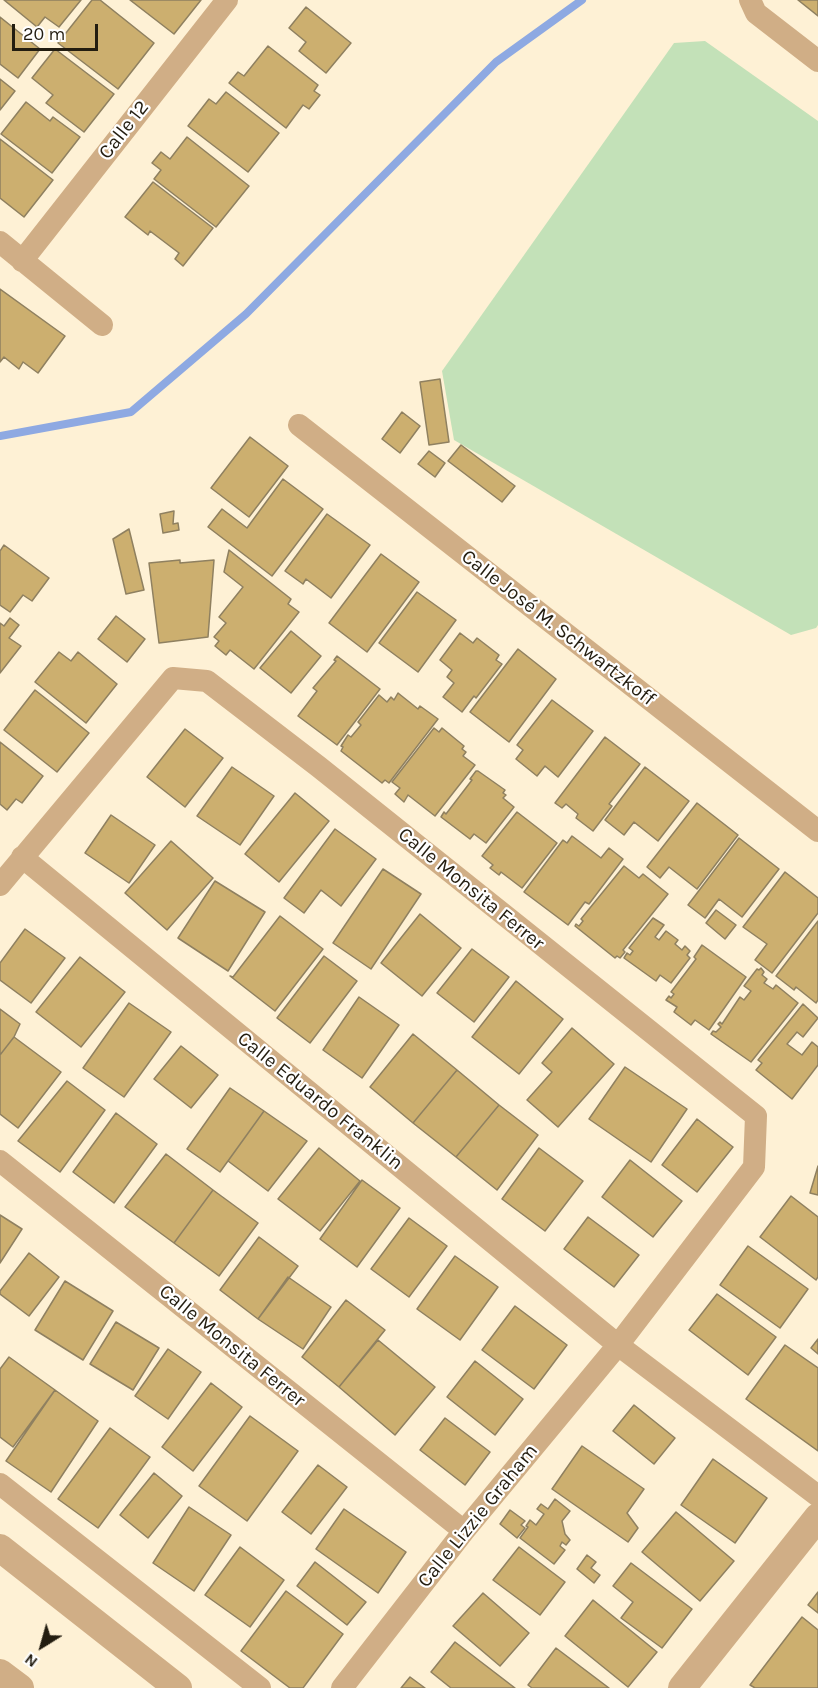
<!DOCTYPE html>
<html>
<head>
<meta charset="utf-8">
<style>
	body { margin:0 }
	#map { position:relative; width:818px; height:1688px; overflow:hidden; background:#fef1d5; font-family:Karla,sans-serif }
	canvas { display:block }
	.north { position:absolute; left:12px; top:1616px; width:60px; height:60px; -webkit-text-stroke:4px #fff; paint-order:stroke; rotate:217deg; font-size:16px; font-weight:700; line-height:24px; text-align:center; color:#231d10 }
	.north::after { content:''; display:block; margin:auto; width:21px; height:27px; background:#231d10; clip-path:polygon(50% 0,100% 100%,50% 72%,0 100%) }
	.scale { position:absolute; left:12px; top:24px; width:86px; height:27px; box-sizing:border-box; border:3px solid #231d10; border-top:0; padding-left:8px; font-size:18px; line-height:21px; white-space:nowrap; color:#231d10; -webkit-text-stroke:4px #fff; paint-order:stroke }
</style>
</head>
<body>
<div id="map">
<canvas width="818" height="1688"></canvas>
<div class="north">N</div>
<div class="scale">20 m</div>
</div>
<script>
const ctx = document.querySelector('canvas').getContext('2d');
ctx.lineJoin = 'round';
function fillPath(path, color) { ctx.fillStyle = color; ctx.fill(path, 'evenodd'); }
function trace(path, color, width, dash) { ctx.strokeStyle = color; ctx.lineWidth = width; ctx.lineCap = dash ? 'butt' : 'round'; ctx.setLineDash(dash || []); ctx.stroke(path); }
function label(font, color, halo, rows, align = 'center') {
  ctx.font = font + ' Karla,sans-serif'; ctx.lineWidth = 4.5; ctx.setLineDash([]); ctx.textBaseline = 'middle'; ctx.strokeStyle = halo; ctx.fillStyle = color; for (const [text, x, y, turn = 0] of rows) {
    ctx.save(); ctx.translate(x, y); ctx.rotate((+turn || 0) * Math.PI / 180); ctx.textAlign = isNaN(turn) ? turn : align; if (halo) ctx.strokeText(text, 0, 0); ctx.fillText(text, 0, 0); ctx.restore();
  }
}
const green = new Path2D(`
	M 705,41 L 818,121 L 818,625 L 816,628 L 791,635 L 454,440 L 442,371 L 674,43 Z`);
const stream = new Path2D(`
	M 0,436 L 131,412 L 246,314 L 496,62 L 582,0`);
const building = new Path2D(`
	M 4,0 L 81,0 L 59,27 L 45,17 L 37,27 Z
	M 92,0 L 100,0 L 154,43 L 118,89 L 58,43 Z
	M 130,0 L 201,0 L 174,34 Z
	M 798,0 L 818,0 L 818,16 Z
	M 306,7 L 351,43 L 326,73 L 299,51 L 306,42 L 289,28 Z
	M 0,17 L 40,49 L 18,78 L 0,64 Z
	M 268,46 L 318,85 L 314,91 L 320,95 L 309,109 L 303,105 L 286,128 L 229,83 L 238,72 L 244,76 Z
	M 55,49 L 114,94 L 84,132 L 46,103 L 53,95 L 32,78 Z
	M 0,79 L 15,91 L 0,110 Z
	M 226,92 L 279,133 L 248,172 L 188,126 L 209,99 L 216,104 Z
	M 26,102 L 50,121 L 53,117 L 80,137 L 52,173 L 1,134 Z
	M 187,137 L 249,186 L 216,227 L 154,179 L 161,170 L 152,163 L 161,152 L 170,159 Z
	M 0,139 L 53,180 L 24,217 L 0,198 Z
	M 153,182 L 213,228 L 183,266 L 175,259 L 179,253 L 150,231 L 148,235 L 125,217 Z
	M 0,289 L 65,336 L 38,373 L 23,362 L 19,369 L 4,357 L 0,362 Z
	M 440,379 L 449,442 L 429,445 L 420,382 Z
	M 402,412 L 420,426 L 400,453 L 382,439 Z
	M 250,437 L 288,466 L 249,517 L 211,488 Z
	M 461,445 L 515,486 L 502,502 L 448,461 Z
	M 429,451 L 445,463 L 435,477 L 418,464 Z
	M 283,479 L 323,509 L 272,576 L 208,527 L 222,509 L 247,528 Z
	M 174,511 L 173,524 L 178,523 L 179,530 L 163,533 L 160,514 Z
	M 327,514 L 370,545 L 331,598 L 306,579 L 303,584 L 285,571 Z
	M 129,529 L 144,590 L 126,594 L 113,539 Z
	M 4,545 L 49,578 L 32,601 L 23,595 L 10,612 L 0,605 L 0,551 Z
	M 229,550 L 291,599 L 288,604 L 299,612 L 254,669 L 230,650 L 226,655 L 215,646 L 219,641 L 214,637 L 226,623 L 219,617 L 243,587 L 224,572 Z
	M 381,554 L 419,582 L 367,652 L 329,623 Z
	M 180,560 L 180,563 L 214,560 L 208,637 L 159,643 L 149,563 Z
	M 417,592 L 456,620 L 418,672 L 379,643 Z
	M 116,616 L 145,639 L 127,662 L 98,639 Z
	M 10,618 L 19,625 L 9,638 L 21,646 L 0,673 L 0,623 L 4,626 Z
	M 291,631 L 321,656 L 291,693 L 260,668 Z
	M 460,633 L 473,643 L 477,638 L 499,655 L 496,660 L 502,664 L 476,698 L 474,696 L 462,712 L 443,697 L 454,683 L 447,677 L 452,670 L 440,660 Z
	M 518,649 L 556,679 L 509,742 L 470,712 Z
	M 59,652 L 71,661 L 78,652 L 117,684 L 86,723 L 35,682 Z
	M 337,656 L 380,689 L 337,745 L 298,716 L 317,691 L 313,688 L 336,661 L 334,660 Z
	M 35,690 L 89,733 L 57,772 L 4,730 Z
	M 398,693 L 418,709 L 420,706 L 438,719 L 389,783 L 385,780 L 382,783 L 341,751 L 343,747 L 341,746 L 348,735 L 351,737 L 361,725 L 358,722 L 379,695 L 387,702 L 391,697 L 394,700 Z
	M 552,700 L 593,731 L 558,777 L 545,766 L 537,776 L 516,759 L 523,750 L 517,745 Z
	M 434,728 L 439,732 L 442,728 L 464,746 L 462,749 L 466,752 L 463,756 L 475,765 L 435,816 L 408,795 L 404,802 L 395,794 L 400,788 L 392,782 Z
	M 185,729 L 223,758 L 185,807 L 147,777 Z
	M 605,737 L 640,764 L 609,804 L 612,806 L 593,831 L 576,818 L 578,814 L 566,804 L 562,808 L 555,803 Z
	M 0,742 L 43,776 L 22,803 L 16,799 L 7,810 L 0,804 Z
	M 232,767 L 274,796 L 240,845 L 197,816 Z
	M 645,767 L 689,801 L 658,841 L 634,822 L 624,835 L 605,820 Z
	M 476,771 L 478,771 L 505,790 L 503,793 L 506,795 L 503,798 L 514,807 L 486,843 L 474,834 L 470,839 L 441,817 L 444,812 L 446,814 L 472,780 L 470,779 Z
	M 295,793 L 329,821 L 279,882 L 245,854 Z
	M 697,803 L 738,835 L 697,889 L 669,867 L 660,878 L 647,867 Z
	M 517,812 L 557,843 L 522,888 L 501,872 L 499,875 L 490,868 L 493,865 L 482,856 Z
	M 111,815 L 155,845 L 129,883 L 85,853 Z
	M 335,829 L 376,859 L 341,906 L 321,890 L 304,913 L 284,898 Z
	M 572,836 L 601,858 L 609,848 L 623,859 L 589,904 L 585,902 L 568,925 L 524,892 L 563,840 L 567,843 Z
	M 739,838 L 779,869 L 742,917 L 719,899 L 705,918 L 688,905 Z
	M 171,841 L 213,878 L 167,930 L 125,893 Z
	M 624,866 L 639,878 L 643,874 L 668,894 L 623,950 L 625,952 L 620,958 L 617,956 L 615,958 L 575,926 L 576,924 L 579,926 L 583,921 L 581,919 Z
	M 383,869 L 421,894 L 371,969 L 333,943 Z
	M 785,872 L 818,898 L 818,913 L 772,973 L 755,960 L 767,944 L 743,927 Z
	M 215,881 L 265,912 L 228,971 L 178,938 Z
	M 716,910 L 736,925 L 725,939 L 706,923 Z
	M 420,914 L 461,948 L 422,996 L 381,963 Z
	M 280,916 L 323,949 L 275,1011 L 230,976 L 233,977 Z
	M 653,918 L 664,925 L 655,937 L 659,940 L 666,931 L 678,940 L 675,944 L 682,950 L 685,946 L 690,951 L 687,955 L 690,958 L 671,983 L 660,975 L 656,981 L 624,958 L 627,953 L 630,955 L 633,951 L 629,948 Z
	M 818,921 L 818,1000 L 816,1003 L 796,987 L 794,990 L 776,976 Z
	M 25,929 L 65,958 L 31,1003 L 0,980 L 0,963 Z
	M 702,945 L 746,977 L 709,1030 L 695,1020 L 691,1025 L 674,1012 L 677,1007 L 666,1000 L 669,996 L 671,998 L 674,994 L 671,992 L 696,959 L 694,957 Z
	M 472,949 L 509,977 L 474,1022 L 437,993 Z
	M 324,956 L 357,981 L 310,1043 L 277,1018 Z
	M 80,957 L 125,992 L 81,1047 L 36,1012 Z
	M 761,968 L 764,972 L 762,975 L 767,979 L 764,983 L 773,989 L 776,985 L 798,1003 L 751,1062 L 711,1034 L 713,1031 L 716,1032 L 721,1027 L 718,1024 L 720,1022 L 722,1024 L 740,997 L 744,1000 L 751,991 L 744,986 L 757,969 L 759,970 Z
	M 516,981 L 563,1019 L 519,1074 L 472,1037 Z
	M 359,997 L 399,1025 L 362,1078 L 323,1050 Z
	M 129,1003 L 171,1032 L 124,1097 L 83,1068 Z
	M 803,1004 L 818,1018 L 803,1037 L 797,1032 L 787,1044 L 802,1055 L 812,1042 L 818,1047 L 818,1065 L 792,1099 L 756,1070 L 762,1063 L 758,1060 Z
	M 0,1009 L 20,1024 L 14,1037 L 0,1055 Z
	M 572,1028 L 614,1064 L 558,1127 L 527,1100 L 552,1072 L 542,1063 Z
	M 413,1034 L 457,1070 L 413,1123 L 370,1087 Z
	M 14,1037 L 61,1072 L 18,1128 L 0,1114 L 0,1055 Z
	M 181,1046 L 218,1075 L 191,1108 L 154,1079 Z
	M 625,1067 L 687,1109 L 651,1162 L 589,1119 Z
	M 457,1070 L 499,1105 L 456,1157 L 413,1123 Z
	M 67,1081 L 105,1110 L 60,1172 L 18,1141 Z
	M 230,1088 L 264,1111 L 220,1172 L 187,1149 Z
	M 499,1105 L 538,1135 L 497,1190 L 456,1157 Z
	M 264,1111 L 307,1141 L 268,1191 L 228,1161 Z
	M 116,1113 L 157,1144 L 114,1203 L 73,1172 Z
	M 697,1119 L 733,1147 L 697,1192 L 662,1165 Z
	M 319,1148 L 360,1181 L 320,1231 L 278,1199 Z
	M 539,1148 L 583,1181 L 545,1231 L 502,1199 Z
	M 166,1154 L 213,1190 L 174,1243 L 125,1207 Z
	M 630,1160 L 682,1201 L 653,1237 L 602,1197 Z
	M 818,1166 L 818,1195 L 810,1193 Z
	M 362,1180 L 400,1208 L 357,1267 L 320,1239 Z
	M 213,1190 L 258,1223 L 219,1276 L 174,1243 Z
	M 791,1196 L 818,1217 L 818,1277 L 816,1280 L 760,1237 Z
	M 0,1215 L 22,1229 L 0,1263 Z
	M 588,1217 L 639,1255 L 614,1287 L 564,1249 Z
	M 409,1218 L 447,1246 L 409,1297 L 371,1269 Z
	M 259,1237 L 298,1266 L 258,1319 L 220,1290 Z
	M 748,1246 L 808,1289 L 780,1328 L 720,1285 Z
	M 29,1253 L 59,1277 L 29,1316 L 0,1294 L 0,1291 Z
	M 455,1256 L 498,1287 L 460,1340 L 417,1309 Z
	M 288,1277 L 331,1307 L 303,1349 L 258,1319 Z
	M 65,1281 L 113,1311 L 83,1360 L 35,1330 Z
	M 717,1294 L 776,1337 L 748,1375 L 689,1330 Z
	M 346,1300 L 385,1330 L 339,1387 L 302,1357 Z
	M 515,1306 L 567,1345 L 534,1389 L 482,1350 Z
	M 116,1322 L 159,1348 L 133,1390 L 90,1364 Z
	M 818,1339 L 818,1354 L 811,1348 Z
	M 378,1340 L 435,1387 L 395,1435 L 339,1387 Z
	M 785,1345 L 818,1368 L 818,1451 L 746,1399 Z
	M 168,1349 L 201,1372 L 168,1419 L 135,1396 Z
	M 9,1357 L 55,1390 L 13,1447 L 0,1437 L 0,1369 Z
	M 475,1361 L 523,1399 L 495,1435 L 447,1397 Z
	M 211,1383 L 242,1407 L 193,1471 L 162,1447 Z
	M 55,1390 L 98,1421 L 51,1492 L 6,1461 Z
	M 634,1405 L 675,1438 L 654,1464 L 613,1431 Z
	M 250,1416 L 298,1451 L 247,1521 L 199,1486 Z
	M 445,1418 L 490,1452 L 465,1485 L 420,1450 Z
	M 110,1428 L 150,1457 L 98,1528 L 58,1499 Z
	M 582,1446 L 644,1489 L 627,1513 L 638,1528 L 628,1542 L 552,1489 Z
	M 713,1459 L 767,1498 L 735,1543 L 681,1505 Z
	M 318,1465 L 347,1487 L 311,1534 L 282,1512 Z
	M 154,1473 L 182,1496 L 148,1538 L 120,1515 Z
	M 555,1499 L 570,1511 L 562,1521 L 565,1534 L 570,1540 L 566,1545 L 562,1542 L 560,1546 L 565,1550 L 554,1564 L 520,1538 L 528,1527 L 526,1526 L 530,1520 L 536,1525 L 544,1514 L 537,1509 L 541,1504 L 548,1509 Z
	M 189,1507 L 231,1535 L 194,1591 L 153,1563 Z
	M 344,1509 L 406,1552 L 378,1593 L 316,1549 Z
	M 510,1510 L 525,1521 L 521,1525 L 525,1528 L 517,1538 L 500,1524 Z
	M 676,1512 L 734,1561 L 700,1601 L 642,1552 Z
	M 240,1547 L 284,1580 L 250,1627 L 205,1595 Z
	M 519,1547 L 565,1582 L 540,1615 L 493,1580 Z
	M 587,1555 L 596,1562 L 591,1568 L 600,1575 L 594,1583 L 577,1569 Z
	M 315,1562 L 366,1602 L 347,1625 L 297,1586 Z
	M 631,1563 L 692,1609 L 662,1648 L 621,1618 L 633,1602 L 613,1586 Z
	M 286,1591 L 343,1634 L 303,1688 L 290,1688 L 241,1651 Z
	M 818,1592 L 818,1613 L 808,1605 Z
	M 483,1593 L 529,1633 L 500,1666 L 453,1626 Z
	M 593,1600 L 657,1652 L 628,1687 L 565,1636 Z
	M 802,1617 L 818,1630 L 818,1688 L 755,1688 L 750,1685 Z
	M 455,1642 L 515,1688 L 451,1688 L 431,1672 Z
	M 556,1648 L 609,1688 L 532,1688 L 528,1685 Z
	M 410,1677 L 425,1688 L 401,1688 Z`);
const minor = new Path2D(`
	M 750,0 L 756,13 L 818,61
	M 0,242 L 102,325
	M 22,261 L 227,0
	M 299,425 L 818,831
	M 22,857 L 618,1345 L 818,1496
	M 0,885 L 173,678 L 207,681 L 319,767 L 756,1116 L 754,1167 L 618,1345 L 464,1531 L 342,1688
	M 0,1161 L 464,1531
	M 0,1484 L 260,1688`);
const tertiary = new Path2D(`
	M 0,1548 L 178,1688
	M 0,1673 L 20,1688
	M 682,1688 L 818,1517`);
const streetNames = [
	["Calle 12",124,130,-52],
	["Calle José M. Schwartzkoff",558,628,38],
	["Calle Monsita Ferrer",471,889,39],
	["Calle Eduardo Franklin",320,1101,39],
	["Calle Monsita Ferrer",232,1346,39],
	["Calle Lizzie Graham",478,1516,-51]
];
fillPath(green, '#c3e1b8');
trace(stream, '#8ea9e2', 8);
fillPath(building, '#ccaf6f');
trace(building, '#8f8060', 1.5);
trace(minor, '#d0ae86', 22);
trace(tertiary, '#d0ae86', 28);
label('20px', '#231d10', '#fff', streetNames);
</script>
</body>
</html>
